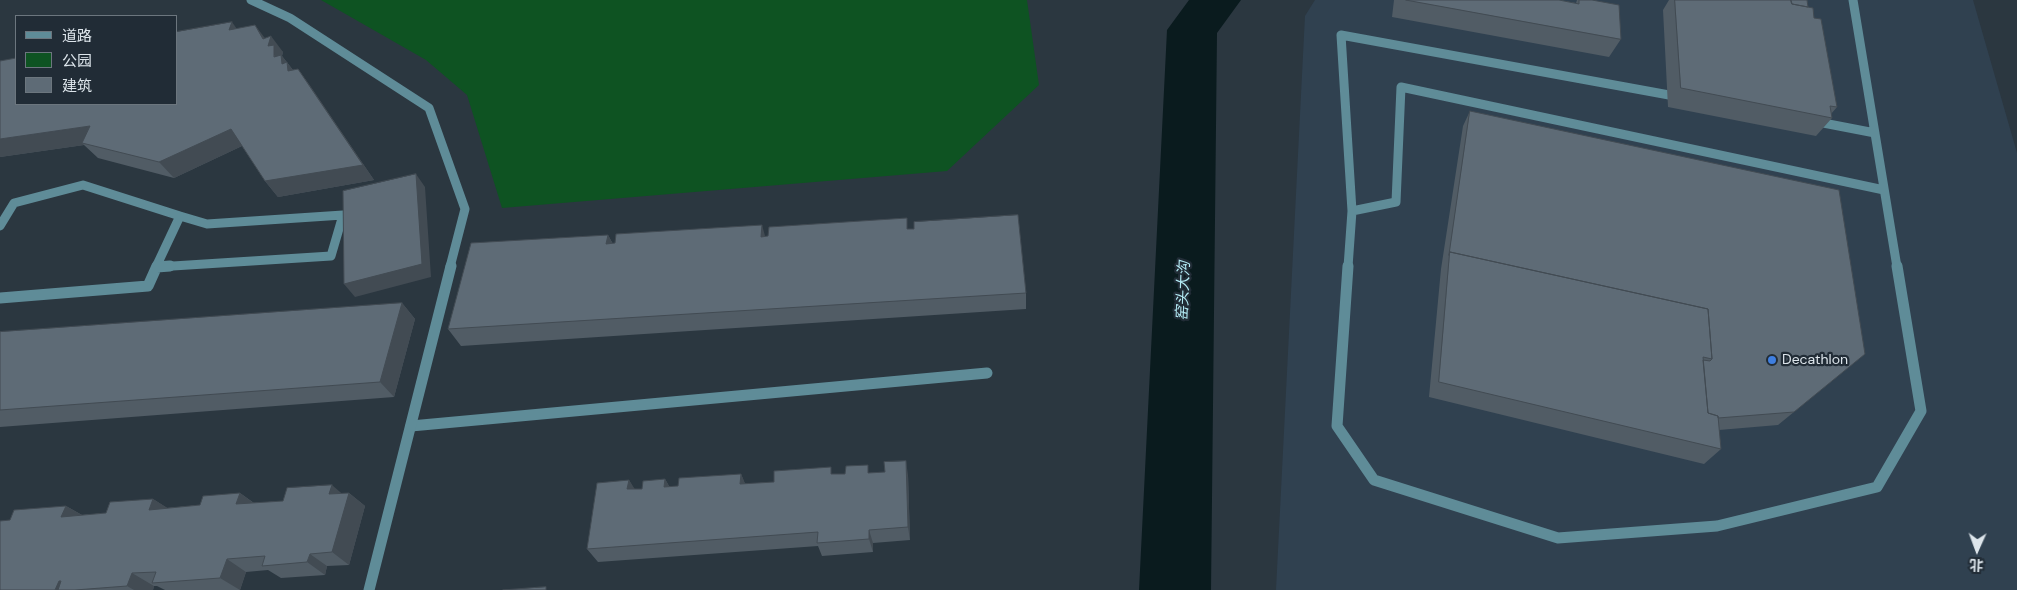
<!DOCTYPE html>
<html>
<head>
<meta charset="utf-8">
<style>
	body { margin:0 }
	#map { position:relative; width:2017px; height:590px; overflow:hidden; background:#2b3740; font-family:"DM Sans","Noto Sans SC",sans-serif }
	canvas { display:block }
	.legend { position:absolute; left:15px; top:15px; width:162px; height:90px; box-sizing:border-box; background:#212c36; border:1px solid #6c767e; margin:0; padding:6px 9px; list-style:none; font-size:15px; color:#dde5eb }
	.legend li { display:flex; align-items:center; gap:10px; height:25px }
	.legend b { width:25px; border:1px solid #6c767e }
	.north { position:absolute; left:1952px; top:525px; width:50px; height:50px; -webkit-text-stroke:4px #212c36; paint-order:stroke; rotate:182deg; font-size:14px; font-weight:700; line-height:20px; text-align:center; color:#dde5eb }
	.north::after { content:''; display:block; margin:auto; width:18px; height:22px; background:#dde5eb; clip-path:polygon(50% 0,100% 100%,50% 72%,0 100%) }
</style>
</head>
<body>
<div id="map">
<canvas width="2017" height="590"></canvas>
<ul class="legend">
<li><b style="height:6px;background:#5f8c98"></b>道路</li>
<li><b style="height:14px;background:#0e5322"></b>公园</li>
<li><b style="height:14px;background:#5e6b76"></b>建筑</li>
</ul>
<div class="north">北</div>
</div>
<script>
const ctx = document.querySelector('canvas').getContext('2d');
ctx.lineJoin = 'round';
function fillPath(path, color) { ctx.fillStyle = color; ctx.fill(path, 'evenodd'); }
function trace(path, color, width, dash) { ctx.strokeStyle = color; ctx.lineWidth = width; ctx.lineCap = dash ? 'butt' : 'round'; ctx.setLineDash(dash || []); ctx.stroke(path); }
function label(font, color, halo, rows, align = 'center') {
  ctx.font = font + ' "DM Sans","Noto Sans SC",sans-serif'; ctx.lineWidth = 4.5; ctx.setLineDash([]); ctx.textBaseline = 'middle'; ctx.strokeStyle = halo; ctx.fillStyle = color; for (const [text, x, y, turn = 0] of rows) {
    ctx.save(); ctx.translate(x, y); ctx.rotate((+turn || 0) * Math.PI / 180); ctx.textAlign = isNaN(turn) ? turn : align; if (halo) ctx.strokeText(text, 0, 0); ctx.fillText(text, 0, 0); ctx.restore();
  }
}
const built = new Path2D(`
	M 1315,0 L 1973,0 L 2017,153 L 2017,590 L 1276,590 L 1305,16 Z`);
const green = new Path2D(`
	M 321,0 L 1027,0 L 1039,85 L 947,171 L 502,208 L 467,95 L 426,60 Z`);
const river = new Path2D(`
	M 1189,0 L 1241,0 L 1217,33 L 1211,590 L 1139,590 L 1167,30 Z`);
const laneFar1 = new Path2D(`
	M 0,226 L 14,203 L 83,185 L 180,216 L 156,267
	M 157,267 L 331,256 L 343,215 L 207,224 L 180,216`);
const lane = new Path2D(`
	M 157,267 L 170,266
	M 0,298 L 148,286 L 157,266
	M 411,426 L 987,373`);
const streetFar1 = new Path2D(`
	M 251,0 L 290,18 L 429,108 L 465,209 L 450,267
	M 1853,0 L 1897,267
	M 1813,121 L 1875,133
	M 1352,211 L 1341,35 L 1680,97
	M 1348,267 L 1352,211 L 1396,202 L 1401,87 L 1884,190`);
const street = new Path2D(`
	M 1348,266 L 1337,426 L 1374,480 L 1558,538 L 1717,526 L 1877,487 L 1921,411 L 1897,266
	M 369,590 L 451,266`);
const wall = new Path2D(`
	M 1394,0 L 1559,0 L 1576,3 L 1577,0 L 1592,0 L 1621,39 L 1609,57 L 1392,17 Z
	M 1669,0 L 1807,0 L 1808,7 L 1814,18 L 1837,107 L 1831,114 L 1832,118 L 1816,136 L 1668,107 L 1663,10 Z
	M 236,28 L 265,38 L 283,52 L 282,56 L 293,70 L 298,69 L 374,180 L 278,197 L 265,181 L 242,146 L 174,178 L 98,158 L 84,145 L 0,157 L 0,61 Z
	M 1470,111 L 1865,354 L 1778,425 L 1719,430 L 1721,449 L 1704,464 L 1429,397 L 1441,269 L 1463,126 Z
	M 908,229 L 1026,293 L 1026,309 L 461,346 L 448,329 L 608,235 L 613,244 Z
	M 402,303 L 415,319 L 394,397 L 0,427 L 0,332 Z
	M 870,473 L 908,475 L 910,540 L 873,543 L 873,552 L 822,556 L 818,546 L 598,562 L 587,549 L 629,480 L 634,489 L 642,489 L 665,479 L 669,486 L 678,486 L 741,474 L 745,484 L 774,482 Z
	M 240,493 L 254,503 L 283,501 L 349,493 L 365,506 L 349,565 L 327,566 L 325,575 L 281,578 L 268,570 L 246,572 L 240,590 L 165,590 L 157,586 L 154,586 L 153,590 L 0,590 L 10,520 L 66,506 L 82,515 L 106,513 L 153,499 L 167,508 L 200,505 Z`);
const shadedWall = new Path2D(`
	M 232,22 L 244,39 L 229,30 Z
	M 255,25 L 267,41 L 271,36 L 283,52 L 282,56 L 299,78 L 286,72 L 263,39 Z
	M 298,69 L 309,84 L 374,180 L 278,197 L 265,181 Z
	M 90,126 L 82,143 L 84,145 L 0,157 L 0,139 Z
	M 231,129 L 244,145 L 174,178 L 159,162 Z
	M 416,174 L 425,187 L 431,277 L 355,297 L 344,284 Z
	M 762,225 L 767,243 L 761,237 Z
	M 608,235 L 617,252 L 606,244 Z
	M 402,303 L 415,319 L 394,397 L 380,382 Z
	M 906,461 L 908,475 L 910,540 L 908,527 Z
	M 741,474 L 747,488 L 740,484 Z
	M 665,479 L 673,493 L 664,487 Z
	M 629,480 L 638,494 L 627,489 Z
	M 332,485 L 347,498 L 349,493 L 365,506 L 349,565 L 332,552 L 329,494 Z
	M 240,493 L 259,507 L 236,504 Z
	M 153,499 L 174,512 L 149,510 Z
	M 66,506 L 89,519 L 61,517 Z
	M 869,530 L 873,543 L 873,552 L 869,539 Z
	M 310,554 L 327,566 L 325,575 L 307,562 Z
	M 227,559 L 246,572 L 240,590 L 220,578 Z
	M 132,573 L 154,586 L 153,590 L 134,590 L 127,586 Z
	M 59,581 L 77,590 L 55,590 Z`);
const building = new Path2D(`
	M 1406,0 L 1559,0 L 1579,4 L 1579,0 L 1592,0 L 1619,5 L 1621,39 Z
	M 1675,0 L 1791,0 L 1792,4 L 1813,8 L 1814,18 L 1821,19 L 1837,107 L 1830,106 L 1832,118 L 1681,88 Z
	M 1791,0 L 1807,0 L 1808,7 L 1792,4 Z
	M 232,22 L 229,30 L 255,25 L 263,39 L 271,36 L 268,46 L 274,45 L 274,57 L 281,55 L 282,64 L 287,62 L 288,71 L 298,69 L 363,165 L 265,181 L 231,129 L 159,162 L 82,143 L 90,126 L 0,139 L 0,61 L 16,58 L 16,104 L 176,104 L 176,32 Z
	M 1470,111 L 1839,190 L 1865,354 L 1794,412 L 1718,418 L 1718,416 L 1708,413 L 1703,360 L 1710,361 L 1712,359 L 1708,309 L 1450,252 L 1449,255 Z
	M 416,174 L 422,264 L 344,284 L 343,191 Z
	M 1018,215 L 1026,293 L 448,329 L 471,243 L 608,235 L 606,244 L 615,243 L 616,234 L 762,225 L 761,237 L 768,236 L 769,227 L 907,218 L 907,229 L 914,229 L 914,222 Z
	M 1450,252 L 1708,309 L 1712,359 L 1703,357 L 1708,413 L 1718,416 L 1721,449 L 1439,382 Z
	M 402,303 L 380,382 L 0,410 L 0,332 Z
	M 906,461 L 908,527 L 869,530 L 869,539 L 817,543 L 818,532 L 587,549 L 597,483 L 629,480 L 627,489 L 642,489 L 643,481 L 665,479 L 664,487 L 678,486 L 679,478 L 741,474 L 740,484 L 774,482 L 774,471 L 831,467 L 831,474 L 845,474 L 846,466 L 868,465 L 868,473 L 885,472 L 884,462 Z
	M 332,485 L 329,494 L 349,493 L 332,552 L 310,554 L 307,562 L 262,566 L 265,556 L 227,559 L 220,578 L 152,583 L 156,572 L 132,573 L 127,586 L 75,590 L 58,590 L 61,581 L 59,581 L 55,590 L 0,590 L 0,521 L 10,520 L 14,510 L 66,506 L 61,517 L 106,513 L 110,502 L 153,499 L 149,510 L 200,505 L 203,496 L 240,493 L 236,504 L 283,501 L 287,488 Z
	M 546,587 L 546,590 L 503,590 Z`);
const markers = [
	[1772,360,5,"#3f7fe0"]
];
const poiNames = [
	["Decathlon",1782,360]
];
const waterNames = [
	["窑头大沟",1184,291,-88]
];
fillPath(built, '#304150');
fillPath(green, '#0e5322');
fillPath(river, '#0a1b1e');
trace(laneFar1, '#5f8c98', 9);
trace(lane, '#5f8c98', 11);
trace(streetFar1, '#5f8c98', 9);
trace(street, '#5f8c98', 11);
fillPath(wall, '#515c65');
fillPath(shadedWall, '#424b53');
fillPath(building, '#5e6b76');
trace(building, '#424b53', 1);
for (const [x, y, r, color] of markers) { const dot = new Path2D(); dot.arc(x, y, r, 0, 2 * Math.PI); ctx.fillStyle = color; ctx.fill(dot); trace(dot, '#212c36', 2); }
label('14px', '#dde5eb', '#212c36', poiNames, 'left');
label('italic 15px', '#b3ebf5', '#212c36', waterNames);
</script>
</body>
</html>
